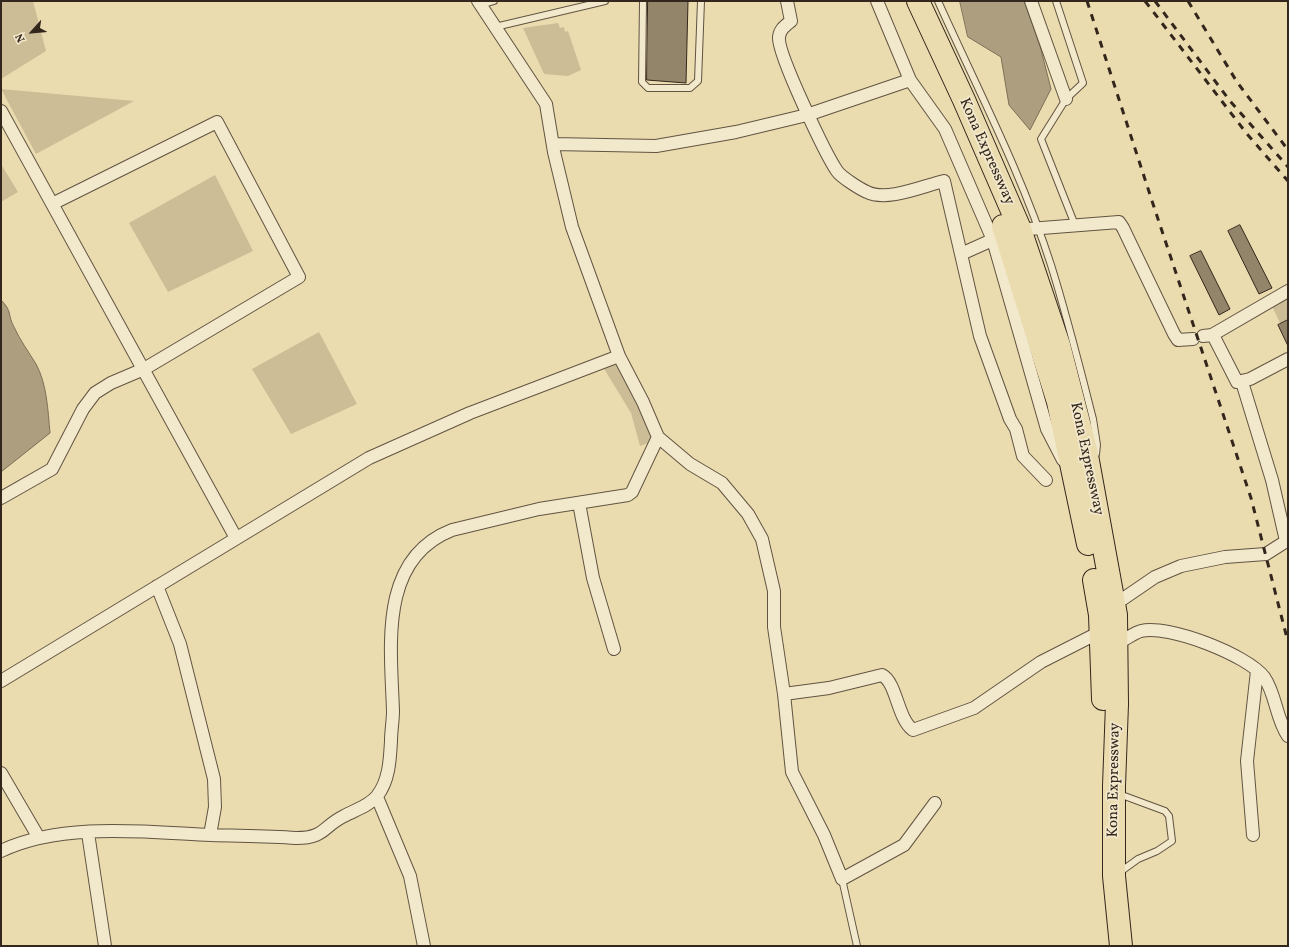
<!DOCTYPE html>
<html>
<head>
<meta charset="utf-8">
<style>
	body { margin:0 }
	#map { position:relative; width:1289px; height:947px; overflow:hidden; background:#ebdcb0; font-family:Vollkorn,serif }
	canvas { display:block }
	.frame { position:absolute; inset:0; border:2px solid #33261c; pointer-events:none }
	.north { position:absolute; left:12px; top:12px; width:40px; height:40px; -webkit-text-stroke:3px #f2e8cc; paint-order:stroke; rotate:243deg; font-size:11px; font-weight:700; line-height:16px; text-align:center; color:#33261c }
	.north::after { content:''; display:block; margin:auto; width:14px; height:18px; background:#33261c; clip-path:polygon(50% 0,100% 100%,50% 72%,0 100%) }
</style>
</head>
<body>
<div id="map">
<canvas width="1289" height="947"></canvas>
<div class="frame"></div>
<div class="north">N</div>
</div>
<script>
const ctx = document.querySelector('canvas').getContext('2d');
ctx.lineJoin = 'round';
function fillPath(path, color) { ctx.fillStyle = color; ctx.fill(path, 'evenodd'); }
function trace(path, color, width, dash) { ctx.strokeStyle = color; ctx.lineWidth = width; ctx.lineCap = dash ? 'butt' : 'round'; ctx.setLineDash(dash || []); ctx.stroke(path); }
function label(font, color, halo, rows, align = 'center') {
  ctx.font = font + ' Vollkorn,serif'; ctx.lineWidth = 3.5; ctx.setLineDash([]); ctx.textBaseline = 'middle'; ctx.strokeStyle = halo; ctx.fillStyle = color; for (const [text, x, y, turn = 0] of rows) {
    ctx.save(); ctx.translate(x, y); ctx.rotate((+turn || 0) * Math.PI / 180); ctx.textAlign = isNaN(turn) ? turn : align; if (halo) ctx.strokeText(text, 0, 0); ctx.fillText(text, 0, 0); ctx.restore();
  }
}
const green = new Path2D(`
	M 1,1 L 33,1 L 46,51 L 1,79 Z
	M 558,23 L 560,28 L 564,27 L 565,32 L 568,31 L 581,70 L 568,76 L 544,74 L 523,28 Z
	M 1,89 L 134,101 L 36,154 Z
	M 1,164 L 18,192 L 1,202 Z
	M 215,175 L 253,251 L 168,292 L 129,223 Z
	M 1288,297 L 1288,340 L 1272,306 Z
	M 319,332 L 357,404 L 291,434 L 252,369 Z
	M 618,357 L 654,430 L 648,443 L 640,446 L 631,413 L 603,367 Z`);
const water = new Path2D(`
	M 960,1 L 1024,1 L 1040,46 L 1051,89 L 1030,130 L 1009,105 L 1001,57 L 968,37 Z
	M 1,300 C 13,312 7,314 14,327 C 20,340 28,351 36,364 C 47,384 48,411 50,433 L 1,472 Z`);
const building = new Path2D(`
	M 648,1 L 688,1 L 686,83 L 647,80 Z
	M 1240,225 L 1272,288 L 1259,294 L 1228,231 Z
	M 1201,251 L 1230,309 L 1219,315 L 1190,256 Z
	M 1288,320 L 1288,346 L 1278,325 Z`);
const lane = new Path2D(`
	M 643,1 L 642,82 L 648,88 L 690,88 L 698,81 L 701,1
	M 938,1 C 977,88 1022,174 1051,265 C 1067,316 1080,368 1093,419 L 1097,445 L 1096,454
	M 1056,1 L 1083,83 L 1066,99 L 1041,139 L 1075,225
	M 481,5 L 494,1
	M 495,27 L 605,1
	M 1119,794 L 1165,811 L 1169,816 L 1172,841 L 1157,851 L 1138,859 L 1120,872
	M 842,879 L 857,946`);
const street = new Path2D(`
	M 478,1 L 546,104 L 554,152 L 572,227 L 619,356
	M 787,1 L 791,21 C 785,26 780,29 779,37 C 777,53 826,155 837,171 C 841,177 860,189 867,192 C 887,202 923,186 944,181 L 980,336 L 1010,419 L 1016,429 L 1023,456 L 1046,480
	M 877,1 L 910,80 L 945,129 L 993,240 L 1047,429 L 1063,460
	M 1031,1 L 1066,99
	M 1,111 L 236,538
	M 553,144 L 656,146 L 736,132 L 807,115 L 910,80
	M 1016,230 L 1119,222 L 1123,228 L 1174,334 L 1178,340 L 1193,339
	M 961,254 L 999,237
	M 1212,335 L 1288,291
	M 1203,336 L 1212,335 L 1215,339 L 1237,382 L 1250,379 L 1288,359
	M 1242,382 L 1272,480 L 1286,541
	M 1,498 L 52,469 L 83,409 L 95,393 L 111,383 L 144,369 L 299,277 L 217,122 L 52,204
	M 579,503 L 593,578 L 614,649
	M 157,586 L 180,644 L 214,779 L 215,807 L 210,835
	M 1114,605 L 1155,577 L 1181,566 L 1225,557 L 1266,554 L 1288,540
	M 1117,643 C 1126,640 1133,633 1141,631 C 1168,624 1247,655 1264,677 C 1276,694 1276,719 1288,736
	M 1,681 L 369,458 L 470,413 L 619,356 L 643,402 L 658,437 L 690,464 L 722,483 L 748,514 L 762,539 L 774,591 L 774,627 L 784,694 L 792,772 L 824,835 L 842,879 L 904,845 L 935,803
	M 784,694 L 829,688 L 882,675 C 897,683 897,718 913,730 L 974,708 L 1041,662 L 1100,632
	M 1,773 L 39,838
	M 377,797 L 410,876 L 424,946
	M 88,833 L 105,946
	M 1253,835 L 1247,761 L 1257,671
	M 1,851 C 62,822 145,832 211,835 C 239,836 268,836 296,838 C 325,838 322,827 344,816 C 355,810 369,806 377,796 C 389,781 390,760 391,741 C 391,731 393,721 393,711 C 391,647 378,559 452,530 L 539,509 L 628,495 L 632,492 L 658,437`);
const highway = new Path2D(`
	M 918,1 L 964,100 L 1020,229 L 1059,345 L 1086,450 L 1116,615 L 1117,704 L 1114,786 L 1114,876 L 1121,946
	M 1003,226 L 1058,402 L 1088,544
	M 1094,580 L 1100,615 L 1103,699`);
const rail = new Path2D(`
	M 1087,1 L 1154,207 L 1251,498 L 1288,642
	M 1145,1 L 1247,134 L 1288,181
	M 1155,1 L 1230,101 L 1288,167
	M 1188,1 L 1237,82 L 1288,150`);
const streetNames = [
	["Kona Expressway",986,152,66],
	["Kona Expressway",1086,459,78],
	["Kona Expressway",1115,780,-89]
];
fillPath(green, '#ccbd97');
fillPath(water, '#ac9e7e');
trace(water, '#7c6e57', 1);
fillPath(building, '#938569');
trace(building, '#33261c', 1);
trace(lane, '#615441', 8);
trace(street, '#615441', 14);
trace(highway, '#33261c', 24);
trace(lane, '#f2e8cc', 6);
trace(street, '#f2e8cc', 12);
trace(highway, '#ebdcb0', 22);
trace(rail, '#33261c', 3, [7, 7]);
label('15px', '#33261c', '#f2e8cc', streetNames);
</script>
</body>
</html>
